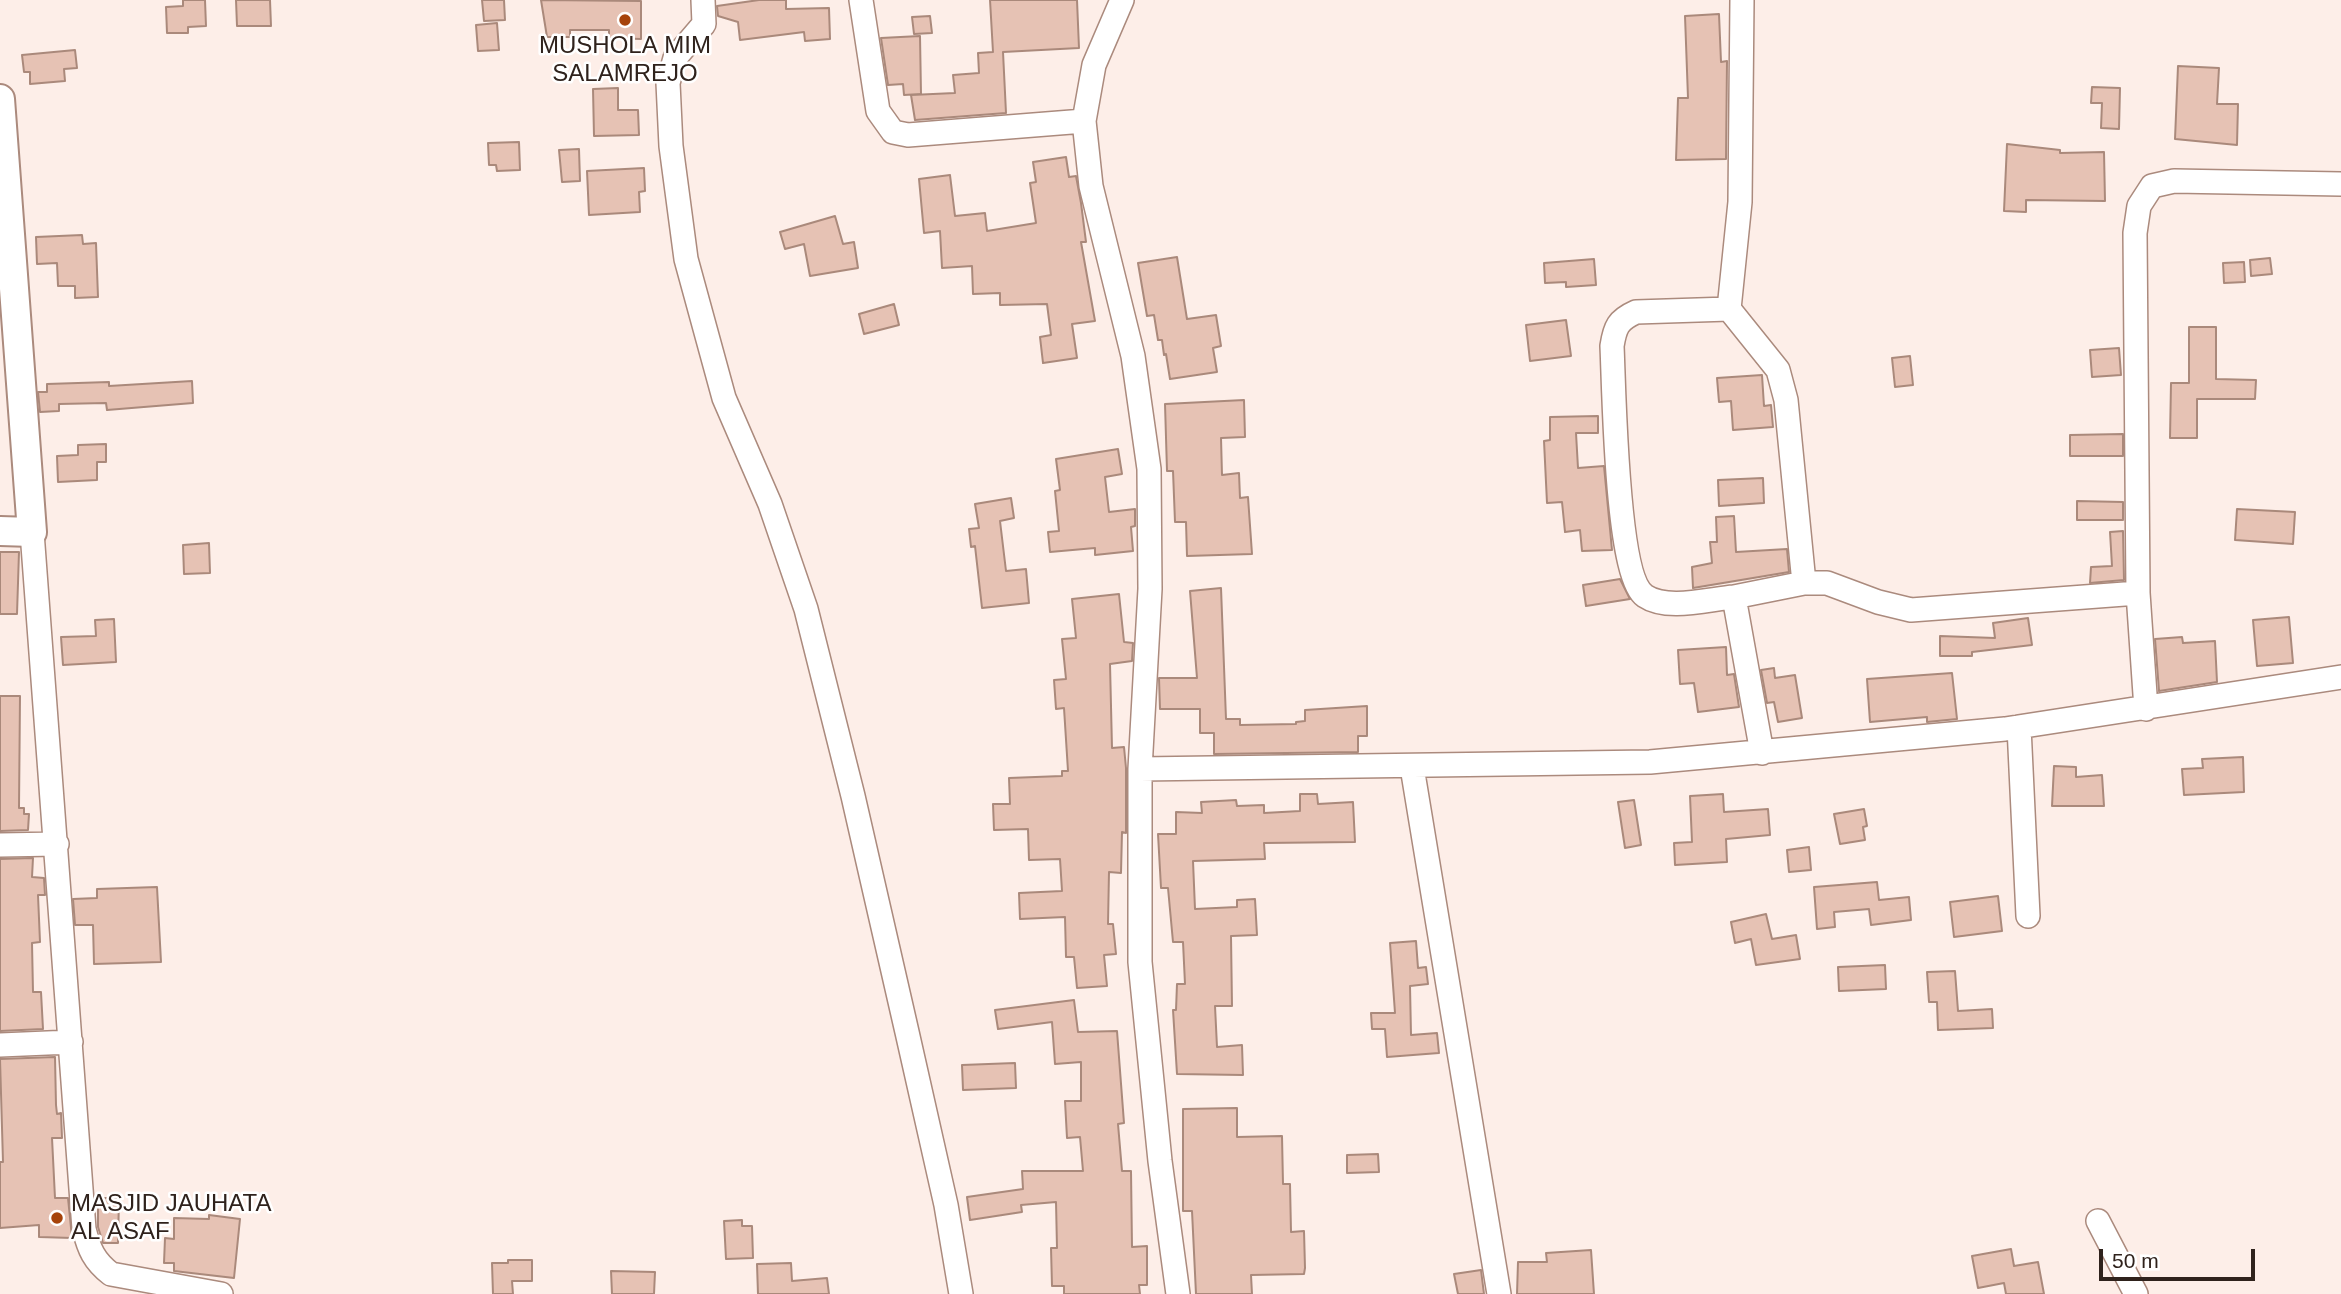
<!DOCTYPE html>
<html>
<head>
<meta charset="utf-8">
<style>
	body { margin:0 }
	#map { position:relative; width:2341px; height:1294px; overflow:hidden; background:#fdeee8; font-family:Helvetica,sans-serif }
	canvas { display:block }
	.scale { position:absolute; left:2099px; top:1249px; width:156px; height:32px; box-sizing:border-box; border:4px solid #2f221c; border-top:0; padding-left:9px; font-size:21px; line-height:24px; white-space:nowrap; color:#2f221c; -webkit-text-stroke:5px #fff; paint-order:stroke }
</style>
</head>
<body>
<div id="map">
<canvas width="2341" height="1294"></canvas>
<div class="scale">50 m</div>
</div>
<script>
const ctx = document.querySelector('canvas').getContext('2d');
ctx.lineJoin = 'round';
function fillPath(path, color) { ctx.fillStyle = color; ctx.fill(path, 'evenodd'); }
function trace(path, color, width, dash) { ctx.strokeStyle = color; ctx.lineWidth = width; ctx.lineCap = dash ? 'butt' : 'round'; ctx.setLineDash(dash || []); ctx.stroke(path); }
function label(font, color, halo, rows, align = 'center') {
  ctx.font = font + ' Helvetica,sans-serif'; ctx.lineWidth = 5; ctx.setLineDash([]); ctx.textBaseline = 'middle'; ctx.strokeStyle = halo; ctx.fillStyle = color; for (const [text, x, y, turn = 0] of rows) {
    ctx.save(); ctx.translate(x, y); ctx.rotate((+turn || 0) * Math.PI / 180); ctx.textAlign = isNaN(turn) ? turn : align; if (halo) ctx.strokeText(text, 0, 0); ctx.fillText(text, 0, 0); ctx.restore();
  }
}
const building = new Path2D(`
	M 183,0 L 205,0 L 206,26 L 188,27 L 188,33 L 167,33 L 166,7 L 183,6 Z
	M 236,0 L 270,0 L 271,26 L 237,26 Z
	M 482,0 L 504,0 L 505,20 L 484,21 Z
	M 541,0 L 641,1 L 641,39 L 609,38 L 609,30 L 570,30 L 570,37 L 547,37 Z
	M 759,0 L 786,0 L 786,9 L 829,8 L 830,39 L 805,41 L 804,32 L 740,40 L 738,22 L 718,16 L 717,6 Z
	M 990,0 L 1077,0 L 1079,48 L 1003,52 L 1006,113 L 915,120 L 911,95 L 955,93 L 953,75 L 979,73 L 978,53 L 993,52 Z
	M 1719,14 L 1721,62 L 1727,61 L 1726,159 L 1676,160 L 1678,98 L 1688,98 L 1685,16 Z
	M 930,16 L 932,33 L 914,34 L 912,17 Z
	M 497,23 L 499,50 L 478,51 L 476,25 Z
	M 920,36 L 921,94 L 904,95 L 903,84 L 888,85 L 881,38 Z
	M 75,50 L 77,68 L 64,69 L 65,81 L 30,84 L 30,72 L 24,72 L 22,55 Z
	M 2178,66 L 2219,68 L 2217,104 L 2238,104 L 2237,145 L 2175,139 Z
	M 2092,87 L 2120,88 L 2119,129 L 2101,128 L 2102,103 L 2091,103 Z
	M 618,88 L 618,110 L 638,110 L 639,135 L 594,136 L 593,89 Z
	M 519,142 L 520,170 L 497,171 L 496,165 L 489,165 L 488,143 Z
	M 2007,144 L 2060,150 L 2060,153 L 2104,152 L 2105,201 L 2026,200 L 2026,212 L 2004,211 Z
	M 579,149 L 580,181 L 562,182 L 559,150 Z
	M 1066,157 L 1069,177 L 1076,176 L 1081,203 L 1086,242 L 1081,242 L 1095,321 L 1072,324 L 1077,358 L 1043,363 L 1040,337 L 1051,335 L 1047,304 L 1000,305 L 1000,293 L 973,294 L 972,266 L 942,268 L 940,231 L 924,233 L 919,179 L 950,175 L 955,216 L 985,213 L 987,231 L 1036,223 L 1030,183 L 1036,182 L 1033,162 Z
	M 644,168 L 645,191 L 639,192 L 640,212 L 589,215 L 587,171 Z
	M 835,216 L 843,244 L 854,242 L 858,268 L 810,276 L 804,244 L 785,249 L 780,232 Z
	M 82,235 L 83,244 L 96,243 L 98,297 L 75,298 L 75,286 L 58,286 L 57,263 L 37,264 L 36,237 Z
	M 1177,257 L 1187,319 L 1216,315 L 1221,346 L 1213,348 L 1217,372 L 1170,379 L 1166,354 L 1164,355 L 1162,340 L 1158,340 L 1154,315 L 1147,316 L 1138,263 Z
	M 2270,258 L 2272,274 L 2251,276 L 2250,260 Z
	M 1594,259 L 1596,285 L 1566,287 L 1566,282 L 1545,283 L 1544,263 Z
	M 2244,262 L 2245,282 L 2224,283 L 2223,263 Z
	M 894,304 L 899,325 L 864,334 L 859,314 Z
	M 1566,320 L 1571,356 L 1530,361 L 1526,325 Z
	M 2189,327 L 2216,327 L 2216,379 L 2256,380 L 2255,399 L 2197,399 L 2197,438 L 2170,438 L 2171,383 L 2189,383 Z
	M 2119,348 L 2121,375 L 2092,377 L 2090,350 Z
	M 1910,356 L 1913,385 L 1895,387 L 1892,358 Z
	M 1762,375 L 1764,406 L 1771,405 L 1773,427 L 1733,430 L 1731,401 L 1719,402 L 1717,378 Z
	M 192,381 L 193,403 L 107,410 L 106,403 L 59,404 L 59,411 L 40,412 L 38,392 L 47,392 L 47,384 L 109,382 L 109,386 Z
	M 1244,400 L 1245,437 L 1221,438 L 1222,475 L 1239,473 L 1240,498 L 1248,497 L 1252,554 L 1187,556 L 1186,522 L 1175,522 L 1173,471 L 1167,471 L 1165,404 Z
	M 1598,416 L 1598,433 L 1576,433 L 1578,468 L 1604,466 L 1612,550 L 1582,551 L 1580,530 L 1565,532 L 1562,502 L 1547,503 L 1544,441 L 1550,440 L 1550,417 Z
	M 2123,434 L 2123,456 L 2070,456 L 2070,435 Z
	M 106,444 L 106,462 L 97,462 L 97,480 L 58,482 L 57,456 L 78,455 L 78,445 Z
	M 1118,449 L 1122,474 L 1105,477 L 1109,512 L 1135,509 L 1135,526 L 1131,527 L 1133,551 L 1095,555 L 1095,548 L 1050,552 L 1048,532 L 1059,531 L 1055,491 L 1060,490 L 1056,459 Z
	M 1763,478 L 1764,503 L 1719,506 L 1718,480 Z
	M 1011,498 L 1014,518 L 1000,521 L 1006,571 L 1026,569 L 1029,603 L 982,608 L 975,546 L 971,547 L 969,529 L 979,528 L 975,504 Z
	M 2077,501 L 2123,502 L 2123,520 L 2077,520 Z
	M 2237,509 L 2295,512 L 2293,544 L 2235,540 Z
	M 1734,516 L 1736,552 L 1787,549 L 1789,572 L 1693,588 L 1692,567 L 1712,563 L 1710,542 L 1717,542 L 1716,517 Z
	M 2123,531 L 2124,580 L 2090,583 L 2091,567 L 2112,566 L 2110,532 Z
	M 209,543 L 210,573 L 184,574 L 183,545 Z
	M 0,552 L 19,552 L 17,614 L 0,614 Z
	M 1620,579 L 1630,599 L 1586,606 L 1583,585 Z
	M 1221,588 L 1226,719 L 1240,719 L 1240,725 L 1296,724 L 1296,722 L 1305,721 L 1305,710 L 1367,706 L 1367,736 L 1358,736 L 1358,752 L 1214,754 L 1214,733 L 1200,733 L 1200,709 L 1160,709 L 1159,678 L 1197,678 L 1190,591 Z
	M 1119,594 L 1124,642 L 1133,643 L 1132,661 L 1110,664 L 1112,748 L 1124,747 L 1126,768 L 1126,833 L 1122,832 L 1121,873 L 1109,872 L 1108,924 L 1113,924 L 1116,954 L 1104,955 L 1107,986 L 1077,988 L 1074,957 L 1066,957 L 1065,917 L 1020,919 L 1019,893 L 1062,891 L 1060,859 L 1029,860 L 1028,829 L 994,830 L 993,804 L 1010,804 L 1009,778 L 1062,776 L 1062,771 L 1068,771 L 1064,708 L 1056,709 L 1054,680 L 1066,679 L 1062,639 L 1076,638 L 1072,599 Z
	M 2289,617 L 2293,663 L 2257,666 L 2253,620 Z
	M 2028,618 L 2032,645 L 1972,652 L 1972,656 L 1940,656 L 1940,636 L 1995,638 L 1993,623 Z
	M 114,619 L 116,662 L 63,665 L 61,637 L 96,636 L 95,620 Z
	M 2182,637 L 2183,643 L 2215,641 L 2217,682 L 2159,691 L 2155,639 Z
	M 1726,647 L 1727,675 L 1734,674 L 1739,707 L 1698,712 L 1694,683 L 1680,684 L 1678,650 Z
	M 1774,668 L 1775,678 L 1795,675 L 1802,718 L 1778,722 L 1774,702 L 1767,703 L 1761,670 Z
	M 1952,673 L 1957,719 L 1927,722 L 1927,717 L 1870,722 L 1867,679 Z
	M 0,696 L 20,696 L 19,808 L 24,808 L 24,814 L 29,814 L 28,830 L 0,831 Z
	M 2243,757 L 2244,792 L 2184,795 L 2182,769 L 2203,768 L 2202,759 Z
	M 2054,766 L 2076,767 L 2076,777 L 2102,775 L 2104,806 L 2052,806 Z
	M 1300,794 L 1317,794 L 1318,804 L 1353,802 L 1355,842 L 1264,843 L 1265,859 L 1193,861 L 1195,909 L 1237,907 L 1237,900 L 1255,899 L 1257,935 L 1231,936 L 1232,1006 L 1215,1006 L 1217,1047 L 1242,1045 L 1243,1075 L 1177,1074 L 1173,1010 L 1176,1010 L 1177,984 L 1185,984 L 1183,942 L 1173,942 L 1168,888 L 1161,888 L 1158,834 L 1176,834 L 1176,812 L 1202,813 L 1201,802 L 1236,800 L 1237,806 L 1264,805 L 1264,813 L 1300,811 Z
	M 1723,794 L 1724,812 L 1768,809 L 1770,835 L 1726,839 L 1727,862 L 1675,865 L 1674,843 L 1692,842 L 1690,796 Z
	M 1634,800 L 1641,845 L 1625,848 L 1618,802 Z
	M 1864,809 L 1867,826 L 1863,827 L 1865,840 L 1840,844 L 1834,814 Z
	M 1809,847 L 1811,870 L 1789,872 L 1787,850 Z
	M 33,858 L 32,877 L 44,878 L 45,895 L 38,895 L 40,942 L 32,943 L 33,992 L 41,992 L 43,1029 L 0,1031 L 0,859 Z
	M 1877,882 L 1879,900 L 1909,897 L 1911,920 L 1871,925 L 1869,909 L 1834,912 L 1835,927 L 1817,929 L 1814,887 Z
	M 157,887 L 161,962 L 94,964 L 93,925 L 75,925 L 73,899 L 97,898 L 97,889 Z
	M 1998,896 L 2002,931 L 1954,937 L 1950,902 Z
	M 1766,914 L 1772,939 L 1796,935 L 1800,959 L 1756,965 L 1751,939 L 1735,943 L 1731,922 Z
	M 1416,941 L 1418,968 L 1426,967 L 1428,984 L 1410,986 L 1411,1035 L 1437,1033 L 1439,1053 L 1387,1057 L 1385,1029 L 1372,1029 L 1371,1013 L 1395,1013 L 1390,943 Z
	M 1885,965 L 1886,989 L 1839,991 L 1838,967 Z
	M 1955,971 L 1958,1011 L 1992,1009 L 1993,1028 L 1938,1030 L 1937,1002 L 1929,1002 L 1927,972 Z
	M 1074,1000 L 1078,1032 L 1117,1031 L 1124,1123 L 1118,1124 L 1122,1171 L 1131,1171 L 1132,1247 L 1147,1246 L 1147,1285 L 1139,1285 L 1140,1294 L 1064,1294 L 1064,1286 L 1052,1286 L 1051,1248 L 1057,1248 L 1056,1202 L 1021,1205 L 1022,1212 L 970,1220 L 967,1197 L 1023,1189 L 1022,1171 L 1083,1171 L 1080,1137 L 1067,1138 L 1065,1101 L 1081,1101 L 1081,1062 L 1055,1064 L 1052,1022 L 998,1029 L 995,1010 Z
	M 55,1057 L 56,1105 L 57,1114 L 61,1113 L 62,1138 L 52,1138 L 55,1198 L 68,1198 L 72,1238 L 39,1237 L 39,1225 L 0,1228 L 0,1162 L 3,1162 L 0,1059 Z
	M 1015,1063 L 1016,1088 L 963,1090 L 962,1065 Z
	M 1237,1108 L 1237,1137 L 1282,1136 L 1283,1184 L 1290,1184 L 1291,1232 L 1304,1231 L 1305,1268 L 1304,1274 L 1251,1275 L 1252,1294 L 1196,1294 L 1192,1211 L 1183,1211 L 1183,1109 Z
	M 1378,1154 L 1379,1172 L 1347,1173 L 1347,1155 Z
	M 98,1198 L 119,1198 L 118,1243 L 103,1243 L 98,1227 Z
	M 209,1215 L 240,1219 L 234,1278 L 174,1271 L 174,1263 L 164,1263 L 165,1238 L 174,1239 L 174,1218 L 209,1219 Z
	M 742,1220 L 742,1226 L 752,1226 L 753,1258 L 726,1259 L 724,1221 Z
	M 2011,1249 L 2014,1266 L 2038,1262 L 2044,1294 L 2006,1294 L 2004,1283 L 1978,1288 L 1972,1256 Z
	M 1591,1250 L 1594,1294 L 1517,1294 L 1518,1262 L 1547,1262 L 1546,1253 Z
	M 508,1260 L 532,1260 L 532,1281 L 512,1281 L 513,1294 L 493,1294 L 492,1263 L 508,1263 Z
	M 791,1263 L 792,1281 L 827,1278 L 829,1294 L 758,1294 L 757,1264 Z
	M 1481,1270 L 1484,1294 L 1458,1294 L 1454,1274 Z
	M 611,1271 L 655,1272 L 654,1294 L 612,1294 Z`);
const minor = new Path2D(`
	M 703,0 L 704,24 L 675,58 L 668,83 L 671,146 L 686,259 L 724,398 L 770,504 L 806,609 L 853,796 L 907,1032 L 946,1205 L 961,1294
	M 861,0 L 878,111 L 893,132 L 908,135 L 1084,121
	M 1122,0 L 1094,65 L 1084,121 L 1091,186 L 1133,356 L 1149,469 L 1150,589 L 1140,769 L 1140,962 L 1160,1161 L 1178,1294
	M 1742,0 L 1740,202 L 1729,309 L 1636,312 C 1618,320 1615,327 1612,346 C 1614,387 1616,576 1645,596 C 1667,611 1709,599 1734,597 L 1762,753
	M 1729,309 L 1778,370 L 1786,400 L 1804,583
	M 32,532 L 84,1229 C 89,1249 94,1261 111,1274 L 221,1294
	M 1734,597 L 1804,583 L 1827,583 L 1878,602 L 1911,610 L 2138,593
	M 2146,709 L 2138,593 L 2135,233 L 2139,206 L 2152,186 L 2174,181 L 2341,184
	M 2019,727 L 2028,916
	M 1412,767 L 1499,1294
	M 1140,769 L 1650,762 L 2005,729 L 2341,677
	M 0,845 L 57,844
	M 0,1045 L 71,1042
	M 2098,1221 L 2136,1294`);
const tertiary = new Path2D(`
	M 0,99 L 32,532 L 0,531`);
const markers = [
	[625,20,7,"#a6430b"],
	[57,1218,7,"#a6430b"]
];
const poiNames = [
	["MUSHOLA MIM",625,46],
	["SALAMREJO",625,74],
	["MASJID JAUHATA",71,1204,"left"],
	["AL ASAF",71,1232,"left"]
];
fillPath(building, '#e6c2b4');
trace(building, '#aa897b', 2);
trace(minor, '#ab8a7d', 26);
trace(tertiary, '#ab8a7d', 32);
trace(minor, '#fff', 23);
trace(tertiary, '#fff', 28);
for (const [x, y, r, color] of markers) { const dot = new Path2D(); dot.arc(x, y, r, 0, 2 * Math.PI); ctx.fillStyle = color; ctx.fill(dot); trace(dot, '#fff', 2.5); }
label('24px', '#2f221c', '#fff', poiNames);
</script>
</body>
</html>
